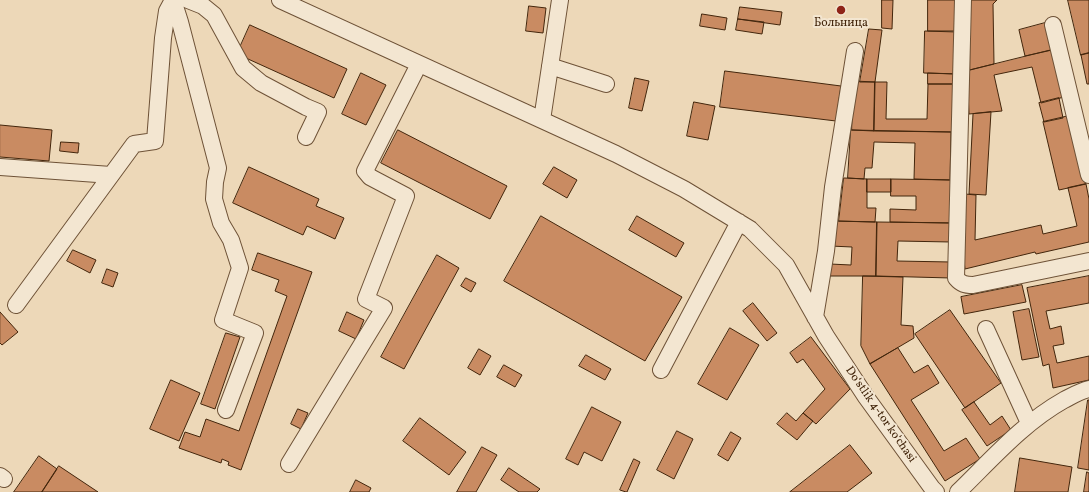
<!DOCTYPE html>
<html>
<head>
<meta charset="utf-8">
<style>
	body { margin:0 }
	canvas { display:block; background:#edd8b8 }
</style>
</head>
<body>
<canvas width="1089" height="492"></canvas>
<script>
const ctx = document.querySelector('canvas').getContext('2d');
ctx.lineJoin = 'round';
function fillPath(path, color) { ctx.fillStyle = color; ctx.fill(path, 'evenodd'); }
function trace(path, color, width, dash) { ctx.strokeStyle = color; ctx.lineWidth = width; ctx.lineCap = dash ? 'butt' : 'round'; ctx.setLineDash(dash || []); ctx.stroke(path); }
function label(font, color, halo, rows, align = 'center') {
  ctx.font = font + ' Vollkorn,serif'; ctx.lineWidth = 4; ctx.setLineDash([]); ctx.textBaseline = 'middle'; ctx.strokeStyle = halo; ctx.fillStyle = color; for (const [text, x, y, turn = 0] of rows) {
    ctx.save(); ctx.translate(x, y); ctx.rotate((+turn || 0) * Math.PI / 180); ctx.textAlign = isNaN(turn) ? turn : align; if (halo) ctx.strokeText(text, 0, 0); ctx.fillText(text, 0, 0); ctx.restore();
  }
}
const building = new Path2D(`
	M 882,0 L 893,0 L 892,29 L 882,28 Z
	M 928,0 L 959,0 L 959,31 L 928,31 Z
	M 970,0 L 997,0 L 993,4 L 994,64 L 970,70 Z
	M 1068,0 L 1089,0 L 1089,53 L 1081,55 Z
	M 529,6 L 546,8 L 543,33 L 526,31 Z
	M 740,7 L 782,12 L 780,25 L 738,19 Z
	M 702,14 L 727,18 L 725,30 L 700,26 Z
	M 738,19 L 764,22 L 762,34 L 736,30 Z
	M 1045,23 L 1052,50 L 1025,56 L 1019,30 Z
	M 250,25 L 347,69 L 334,98 L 237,54 Z
	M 869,29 L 882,30 L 875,82 L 860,82 Z
	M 925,31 L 957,32 L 956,74 L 924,73 Z
	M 1052,50 L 1064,97 L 1041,103 L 1032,67 L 994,75 L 1002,111 L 969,114 L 967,71 Z
	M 1089,53 L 1089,84 L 1087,84 L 1081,55 Z
	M 725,71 L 841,86 L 836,121 L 720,107 Z
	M 361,73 L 386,85 L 366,125 L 342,114 Z
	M 928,73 L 958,74 L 957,84 L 928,84 Z
	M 635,78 L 649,81 L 642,111 L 629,108 Z
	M 854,81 L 875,82 L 874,131 L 852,130 Z
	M 875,82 L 887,82 L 886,119 L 927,119 L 928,84 L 956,84 L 954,132 L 874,131 Z
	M 1059,98 L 1063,118 L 1044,122 L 1039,103 Z
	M 694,102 L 715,106 L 708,140 L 687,136 Z
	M 991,112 L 986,195 L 969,194 L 973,114 Z
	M 1069,116 L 1086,184 L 1059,190 L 1043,122 Z
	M 0,125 L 52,130 L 49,161 L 0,157 Z
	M 398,130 L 507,186 L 490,219 L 381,163 Z
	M 851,130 L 951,132 L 950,180 L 914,179 L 915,143 L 874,142 L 872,168 L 865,168 L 864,179 L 848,178 Z
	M 61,142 L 79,143 L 78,153 L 60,151 Z
	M 249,167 L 319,199 L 316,206 L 344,218 L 335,239 L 307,226 L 303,235 L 233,203 Z
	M 554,167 L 577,180 L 567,198 L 543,184 Z
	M 844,178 L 867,179 L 867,208 L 876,208 L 875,222 L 839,221 Z
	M 867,179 L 891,179 L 891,192 L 867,192 Z
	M 891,179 L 954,180 L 953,223 L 890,222 L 890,209 L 916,210 L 916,196 L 891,196 Z
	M 1086,184 L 1089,199 L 1089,242 L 1036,254 L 1035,252 L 965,269 L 962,245 L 965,194 L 976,195 L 975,240 L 1041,225 L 1043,234 L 1077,226 L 1068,188 Z
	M 541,216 L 682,297 L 645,361 L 504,281 Z
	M 637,216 L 684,243 L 676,257 L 629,230 Z
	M 830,221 L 877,222 L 876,276 L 829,276 L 830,264 L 851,265 L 852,247 L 830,246 Z
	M 877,222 L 952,223 L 951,242 L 898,241 L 897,261 L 951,262 L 951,278 L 876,276 Z
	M 73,250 L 96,260 L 90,273 L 67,261 Z
	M 258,253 L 312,272 L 241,470 L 228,465 L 229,462 L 222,459 L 221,463 L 179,448 L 185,432 L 200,437 L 206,419 L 239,431 L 287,296 L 275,291 L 279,280 L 252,270 Z
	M 437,255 L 459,268 L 404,369 L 381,357 Z
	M 107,269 L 118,273 L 113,287 L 102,283 Z
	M 863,276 L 903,277 L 901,325 L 913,326 L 914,338 L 870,364 L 861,346 Z
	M 1089,276 L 1089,303 L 1046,311 L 1050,329 L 1061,326 L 1064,344 L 1053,346 L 1057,363 L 1089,356 L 1089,380 L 1053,388 L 1049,364 L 1043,366 L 1027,288 Z
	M 466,278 L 476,283 L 471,292 L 461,286 Z
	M 1022,285 L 1026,302 L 964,314 L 961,297 Z
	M 753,303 L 777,333 L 767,341 L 743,311 Z
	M 1029,309 L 1039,357 L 1022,360 L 1013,312 Z
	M 950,310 L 1001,383 L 965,408 L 915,334 Z
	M 0,312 L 18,332 L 2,345 L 0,343 Z
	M 347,312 L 364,320 L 356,339 L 339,331 Z
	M 730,328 L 759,345 L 727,400 L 698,384 Z
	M 226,333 L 240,337 L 215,409 L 201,404 Z
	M 811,337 L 850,389 L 816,424 L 803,413 L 825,389 L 803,359 L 797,363 L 790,353 Z
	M 898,348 L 914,373 L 928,365 L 939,383 L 911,400 L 944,451 L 966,438 L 980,459 L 945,481 L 870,364 Z
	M 479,349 L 491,356 L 480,375 L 468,368 Z
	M 586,355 L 611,369 L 605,380 L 579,366 Z
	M 504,365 L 522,375 L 515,387 L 497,377 Z
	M 171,380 L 200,393 L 179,441 L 150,429 Z
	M 1088,400 L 1089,400 L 1089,470 L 1078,468 Z
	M 974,402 L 990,425 L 1002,416 L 1011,430 L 987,446 L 962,410 Z
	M 592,407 L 621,422 L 602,461 L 584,452 L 578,465 L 566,459 Z
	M 298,409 L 308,413 L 301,429 L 291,424 Z
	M 787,413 L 796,421 L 803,413 L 813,421 L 797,440 L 777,424 Z
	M 420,418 L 466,452 L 449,475 L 403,441 Z
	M 677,431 L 693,439 L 674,479 L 657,470 Z
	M 731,432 L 741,438 L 728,461 L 718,455 Z
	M 850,445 L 872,473 L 847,492 L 790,492 Z
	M 482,447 L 497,455 L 476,492 L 457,492 Z
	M 39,456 L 57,469 L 42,492 L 14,492 Z
	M 1020,458 L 1072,467 L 1068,492 L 1015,492 Z
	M 634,459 L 640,462 L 627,492 L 626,492 L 620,490 Z
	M 59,466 L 98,492 L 42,492 Z
	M 509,468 L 540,489 L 537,492 L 519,492 L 501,480 Z
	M 1087,472 L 1089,473 L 1089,492 L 1084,492 Z
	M 356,480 L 371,488 L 369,492 L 350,492 Z`);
const minor = new Path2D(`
	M 173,0 L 180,22 L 218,168 L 215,182 L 214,199 L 221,223 L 231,240 L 240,268 L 223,320 L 255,333 L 226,410
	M 188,0 L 203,6 L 214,15 L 243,68 L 261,83 L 306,107 L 318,112 L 306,137
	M 280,0 L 616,154 L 684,189 L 750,229 L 786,265 L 826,336 L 866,397 L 932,488 L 936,492
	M 963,0 L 956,278 C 961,284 965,285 973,285 L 1089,261
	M 1053,25 L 1089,175
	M 550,66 L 606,84
	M 542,120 L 560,0
	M 0,167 L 111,175
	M 16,305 L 134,144 L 155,141 L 163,38 L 167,11 L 173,0
	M 815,317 L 826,251 L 833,187 L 855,51
	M 986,329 L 1029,423
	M 661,370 L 739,222
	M 289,464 L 384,308 L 366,299 L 406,196 L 370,177 L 365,171 L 419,64
	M 0,476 L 4,479
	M 958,492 C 992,459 1023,423 1064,400 C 1072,396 1080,391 1089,389`);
const markers = [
	[841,10,5,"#8f2418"]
];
const poiNames = [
	["Больница",841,24]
];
const streetNames = [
	["Doʻstlik 4-tor koʻchasi",880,415,55]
];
fillPath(building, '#c98b62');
trace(building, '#43260c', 1);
trace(minor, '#6e5237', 18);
trace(minor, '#f3e6d1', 16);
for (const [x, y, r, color] of markers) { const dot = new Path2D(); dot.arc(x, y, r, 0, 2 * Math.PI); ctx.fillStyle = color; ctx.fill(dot); trace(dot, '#f3e6d1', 1.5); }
label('12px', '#43260c', '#f3e6d1', poiNames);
label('12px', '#43260c', '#f3e6d1', streetNames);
</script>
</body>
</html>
